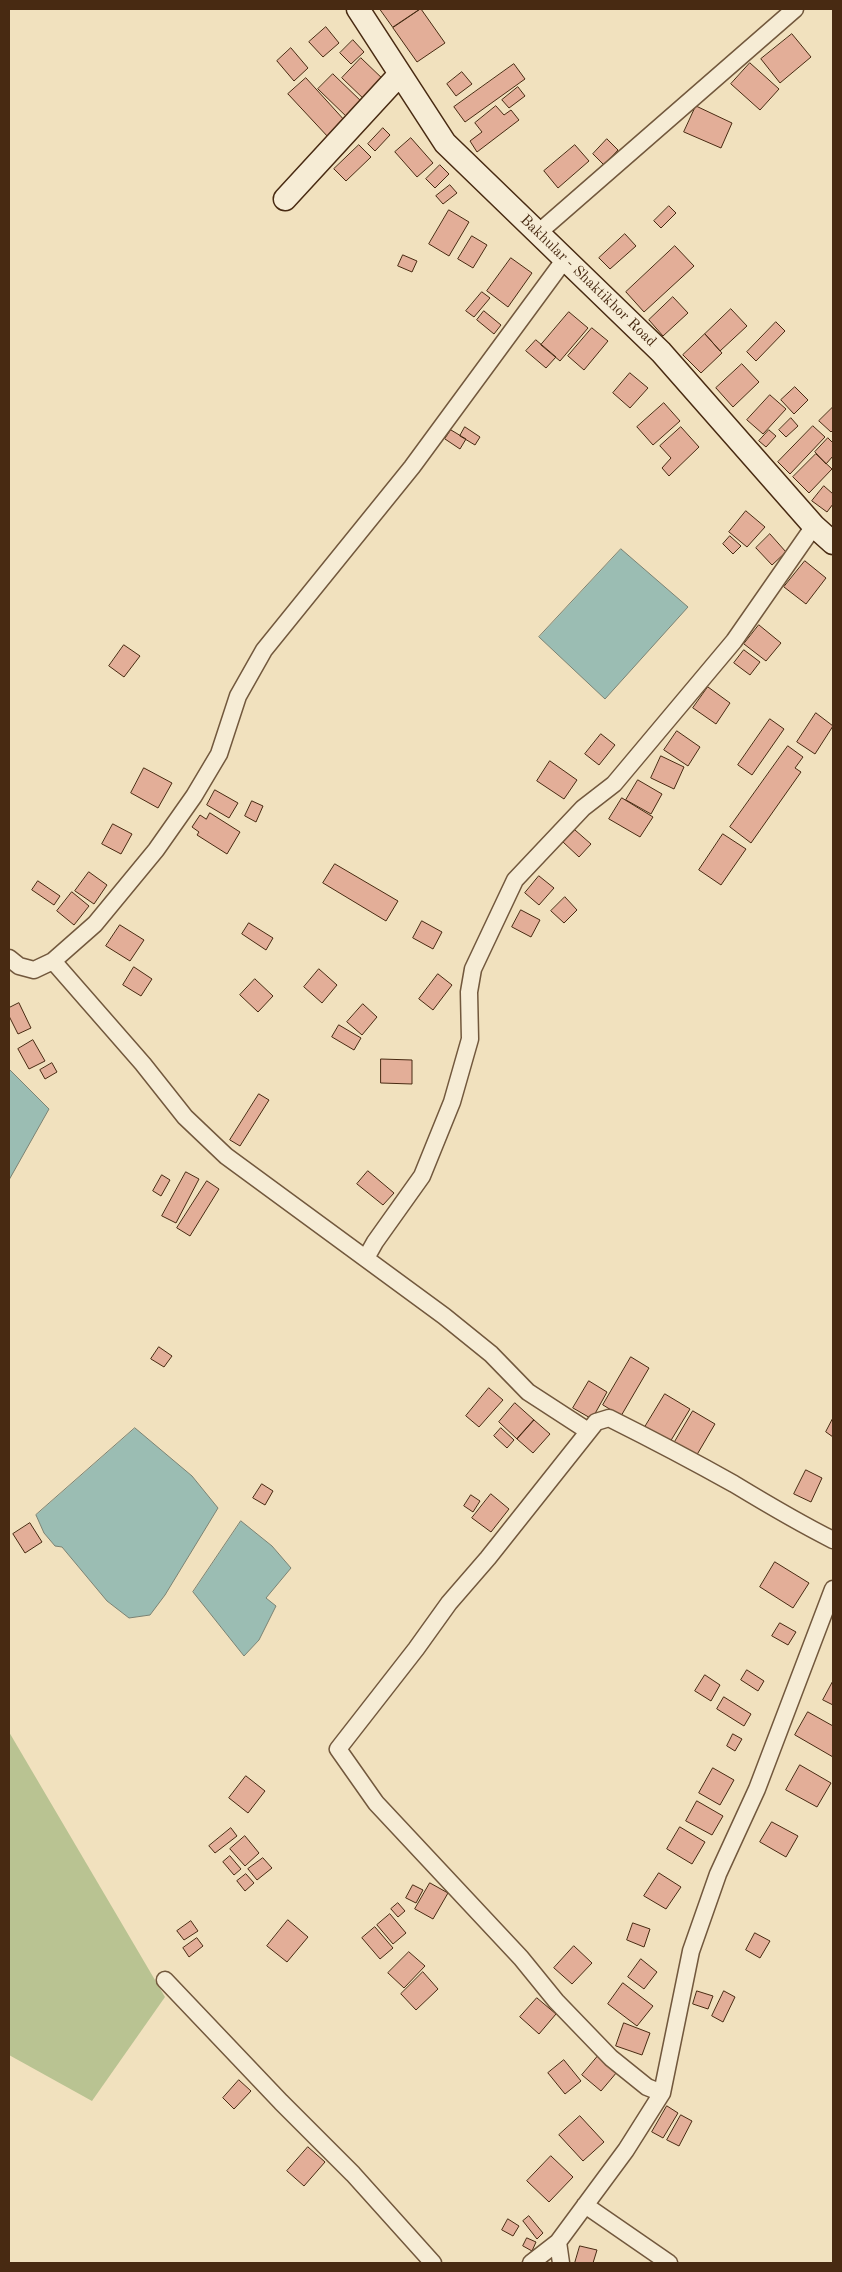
<!DOCTYPE html>
<html>
<head>
<meta charset="utf-8">
<style>
	body { margin:0 }
	#map { position:relative; width:842px; height:2272px; overflow:hidden; background:#f1e1be; font-family:"Old Standard TT",serif }
	canvas { display:block }
	.frame { position:absolute; inset:0; border:10px solid #482a12; pointer-events:none }
</style>
</head>
<body>
<div id="map">
<canvas width="842" height="2272"></canvas>
<div class="frame"></div>
</div>
<script>
const ctx = document.querySelector('canvas').getContext('2d');
ctx.lineJoin = 'round';
function fillPath(path, color) { ctx.fillStyle = color; ctx.fill(path, 'evenodd'); }
function trace(path, color, width, dash) { ctx.strokeStyle = color; ctx.lineWidth = width; ctx.lineCap = dash ? 'butt' : 'round'; ctx.setLineDash(dash || []); ctx.stroke(path); }
function label(font, color, halo, rows, align = 'center') {
  ctx.font = font + ' "Old Standard TT",serif'; ctx.lineWidth = 4.5; ctx.setLineDash([]); ctx.textBaseline = 'middle'; ctx.strokeStyle = halo; ctx.fillStyle = color; for (const [text, x, y, turn = 0] of rows) {
    ctx.save(); ctx.translate(x, y); ctx.rotate((+turn || 0) * Math.PI / 180); ctx.textAlign = isNaN(turn) ? turn : align; if (halo) ctx.strokeText(text, 0, 0); ctx.fillText(text, 0, 0); ctx.restore();
  }
}
const green = new Path2D(`
	M 9,1732 L 165,1997 L 92,2101 L 9,2055 Z`);
const water = new Path2D(`
	M 621,549 L 688,607 L 605,699 L 539,637 Z
	M 9,1069 L 49,1109 L 9,1180 Z
	M 135,1428 L 192,1476 L 218,1508 L 165,1595 L 150,1615 L 129,1618 L 107,1601 L 62,1547 L 55,1546 L 44,1533 L 36,1515 Z
	M 241,1521 L 272,1546 L 291,1568 L 266,1598 L 276,1606 L 259,1640 L 244,1656 L 193,1592 Z`);
const building = new Path2D(`
	M 380,9 L 420,9 L 393,27 Z
	M 421,9 L 445,43 L 417,62 L 393,28 Z
	M 326,27 L 339,43 L 323,57 L 309,42 Z
	M 792,34 L 811,57 L 780,83 L 761,59 Z
	M 353,40 L 364,52 L 351,64 L 340,53 Z
	M 291,48 L 308,68 L 294,81 L 277,61 Z
	M 361,58 L 386,82 L 367,102 L 342,78 Z
	M 750,63 L 779,89 L 760,110 L 731,84 Z
	M 514,64 L 525,79 L 465,122 L 454,107 Z
	M 462,72 L 472,84 L 456,96 L 447,84 Z
	M 333,74 L 364,104 L 350,120 L 318,89 Z
	M 306,78 L 346,122 L 329,138 L 288,94 Z
	M 518,87 L 525,96 L 509,108 L 502,100 Z
	M 496,106 L 504,115 L 511,110 L 519,120 L 477,152 L 470,141 L 482,132 L 475,123 Z
	M 696,106 L 732,123 L 721,148 L 684,132 Z
	M 383,128 L 390,135 L 375,151 L 368,144 Z
	M 411,138 L 433,163 L 417,177 L 395,152 Z
	M 607,139 L 618,150 L 604,165 L 593,154 Z
	M 359,145 L 371,157 L 346,181 L 334,169 Z
	M 575,145 L 589,161 L 558,188 L 544,171 Z
	M 440,165 L 449,174 L 435,188 L 426,179 Z
	M 450,185 L 457,193 L 443,204 L 436,196 Z
	M 669,206 L 676,213 L 661,228 L 654,221 Z
	M 449,210 L 469,222 L 449,256 L 429,244 Z
	M 625,234 L 636,246 L 610,269 L 599,258 Z
	M 472,236 L 487,245 L 473,268 L 458,259 Z
	M 675,246 L 694,266 L 644,312 L 626,292 Z
	M 403,255 L 417,261 L 412,272 L 398,266 Z
	M 511,258 L 532,273 L 508,307 L 487,291 Z
	M 482,292 L 490,298 L 474,317 L 466,311 Z
	M 673,297 L 688,313 L 663,336 L 649,320 Z
	M 731,309 L 747,326 L 720,351 L 705,334 Z
	M 484,311 L 501,325 L 494,334 L 477,320 Z
	M 569,312 L 588,328 L 560,361 L 541,345 Z
	M 776,322 L 785,331 L 756,361 L 747,352 Z
	M 592,328 L 608,341 L 584,370 L 568,356 Z
	M 705,334 L 722,353 L 701,373 L 683,355 Z
	M 536,340 L 556,357 L 546,368 L 526,351 Z
	M 742,364 L 759,382 L 733,407 L 716,388 Z
	M 630,373 L 648,388 L 630,408 L 613,393 Z
	M 795,387 L 808,400 L 794,414 L 781,400 Z
	M 770,395 L 786,409 L 763,434 L 747,420 Z
	M 664,403 L 680,421 L 653,445 L 637,427 Z
	M 833,407 L 833,430 L 831,432 L 819,421 Z
	M 791,418 L 798,426 L 786,437 L 779,430 Z
	M 813,426 L 825,437 L 790,474 L 778,462 Z
	M 465,427 L 480,437 L 475,445 L 460,436 Z
	M 681,427 L 699,447 L 669,476 L 662,468 L 671,458 L 660,446 Z
	M 451,430 L 466,439 L 460,449 L 445,439 Z
	M 769,430 L 776,436 L 766,447 L 759,441 Z
	M 828,438 L 833,443 L 833,456 L 826,464 L 815,452 Z
	M 816,454 L 832,469 L 809,493 L 793,477 Z
	M 824,486 L 833,494 L 833,504 L 827,512 L 812,501 Z
	M 746,511 L 765,527 L 747,547 L 729,532 Z
	M 770,534 L 786,552 L 772,565 L 756,548 Z
	M 730,536 L 741,546 L 733,554 L 723,544 Z
	M 805,561 L 826,578 L 806,604 L 784,587 Z
	M 759,625 L 781,643 L 766,661 L 744,644 Z
	M 124,645 L 140,656 L 124,677 L 109,666 Z
	M 744,650 L 760,662 L 750,675 L 734,663 Z
	M 708,687 L 730,703 L 716,724 L 693,708 Z
	M 816,713 L 833,726 L 815,754 L 797,742 Z
	M 770,719 L 784,729 L 752,775 L 738,765 Z
	M 677,731 L 700,747 L 688,766 L 664,750 Z
	M 601,734 L 615,745 L 599,765 L 585,754 Z
	M 788,746 L 803,757 L 795,768 L 801,772 L 751,843 L 730,827 Z
	M 661,756 L 684,767 L 674,789 L 651,778 Z
	M 550,761 L 577,780 L 564,799 L 537,781 Z
	M 144,768 L 172,783 L 158,808 L 131,793 Z
	M 638,780 L 662,794 L 651,814 L 626,800 Z
	M 215,790 L 238,803 L 229,818 L 207,805 Z
	M 622,798 L 653,817 L 640,837 L 609,819 Z
	M 252,801 L 263,806 L 256,822 L 245,816 Z
	M 210,813 L 240,832 L 227,854 L 197,835 L 199,832 L 192,827 L 200,815 L 206,819 Z
	M 113,824 L 132,834 L 121,854 L 102,844 Z
	M 575,830 L 591,844 L 579,857 L 563,842 Z
	M 723,834 L 746,849 L 721,885 L 699,870 Z
	M 335,864 L 398,901 L 386,921 L 323,883 Z
	M 89,872 L 107,885 L 94,904 L 75,891 Z
	M 539,876 L 554,888 L 539,905 L 525,893 Z
	M 38,881 L 60,896 L 54,905 L 32,890 Z
	M 72,892 L 89,906 L 74,925 L 57,911 Z
	M 565,897 L 577,910 L 564,923 L 551,911 Z
	M 521,910 L 540,920 L 531,937 L 512,927 Z
	M 422,921 L 442,932 L 433,949 L 413,938 Z
	M 249,923 L 273,938 L 266,950 L 242,934 Z
	M 120,925 L 144,940 L 130,961 L 106,946 Z
	M 134,967 L 152,979 L 141,996 L 123,985 Z
	M 319,969 L 337,985 L 322,1003 L 304,987 Z
	M 438,974 L 452,985 L 433,1010 L 419,999 Z
	M 255,979 L 273,996 L 258,1012 L 240,995 Z
	M 19,1003 L 31,1028 L 18,1034 L 9,1016 L 9,1008 Z
	M 363,1004 L 377,1017 L 362,1035 L 347,1022 Z
	M 339,1025 L 361,1038 L 354,1050 L 332,1037 Z
	M 33,1040 L 45,1061 L 29,1069 L 18,1049 Z
	M 381,1059 L 412,1060 L 412,1084 L 381,1083 Z
	M 52,1063 L 57,1072 L 45,1079 L 40,1070 Z
	M 259,1094 L 269,1100 L 240,1146 L 230,1140 Z
	M 368,1171 L 394,1193 L 383,1205 L 357,1184 Z
	M 186,1172 L 199,1179 L 176,1223 L 162,1216 Z
	M 162,1175 L 170,1180 L 161,1196 L 153,1191 Z
	M 207,1181 L 219,1189 L 190,1236 L 177,1228 Z
	M 159,1347 L 172,1356 L 164,1367 L 151,1359 Z
	M 631,1357 L 649,1368 L 621,1416 L 603,1405 Z
	M 589,1381 L 607,1392 L 592,1419 L 573,1408 Z
	M 489,1388 L 503,1400 L 479,1427 L 466,1416 Z
	M 665,1394 L 690,1409 L 670,1442 L 645,1427 Z
	M 515,1403 L 534,1420 L 517,1439 L 499,1422 Z
	M 693,1411 L 715,1424 L 695,1458 L 673,1445 Z
	M 833,1418 L 833,1437 L 826,1432 Z
	M 534,1420 L 550,1434 L 533,1453 L 517,1439 Z
	M 501,1428 L 514,1440 L 507,1448 L 494,1436 Z
	M 806,1470 L 822,1478 L 811,1502 L 794,1494 Z
	M 262,1484 L 273,1491 L 265,1505 L 253,1498 Z
	M 491,1494 L 509,1509 L 491,1532 L 472,1518 Z
	M 471,1495 L 480,1501 L 473,1512 L 464,1506 Z
	M 30,1523 L 42,1542 L 25,1553 L 13,1534 Z
	M 775,1562 L 809,1583 L 793,1608 L 760,1587 Z
	M 780,1623 L 796,1632 L 788,1645 L 772,1636 Z
	M 747,1670 L 764,1681 L 758,1691 L 741,1680 Z
	M 705,1675 L 720,1685 L 711,1701 L 695,1691 Z
	M 833,1681 L 833,1705 L 823,1700 Z
	M 724,1697 L 751,1714 L 744,1726 L 717,1709 Z
	M 808,1712 L 833,1726 L 833,1757 L 795,1735 Z
	M 733,1734 L 742,1739 L 735,1751 L 727,1746 Z
	M 800,1765 L 831,1783 L 817,1807 L 786,1790 Z
	M 713,1768 L 734,1780 L 720,1805 L 699,1793 Z
	M 246,1776 L 265,1791 L 248,1813 L 229,1798 Z
	M 697,1801 L 723,1816 L 712,1835 L 686,1821 Z
	M 772,1822 L 798,1836 L 786,1857 L 760,1842 Z
	M 680,1827 L 705,1842 L 692,1864 L 667,1849 Z
	M 231,1828 L 237,1836 L 215,1853 L 209,1846 Z
	M 245,1836 L 259,1853 L 245,1866 L 230,1849 Z
	M 230,1856 L 241,1869 L 234,1875 L 223,1862 Z
	M 263,1858 L 272,1868 L 257,1880 L 248,1869 Z
	M 659,1873 L 681,1887 L 666,1909 L 644,1896 Z
	M 246,1874 L 254,1883 L 245,1891 L 237,1881 Z
	M 430,1883 L 448,1893 L 433,1919 L 415,1909 Z
	M 413,1885 L 423,1890 L 416,1903 L 406,1898 Z
	M 398,1903 L 405,1911 L 398,1917 L 391,1909 Z
	M 390,1914 L 406,1933 L 393,1944 L 377,1925 Z
	M 288,1920 L 308,1937 L 287,1962 L 267,1946 Z
	M 191,1921 L 198,1931 L 184,1940 L 177,1931 Z
	M 633,1923 L 650,1929 L 644,1947 L 627,1940 Z
	M 375,1927 L 393,1948 L 380,1959 L 362,1938 Z
	M 755,1933 L 770,1941 L 760,1958 L 746,1950 Z
	M 197,1938 L 203,1946 L 189,1957 L 183,1948 Z
	M 574,1946 L 592,1963 L 572,1984 L 554,1968 Z
	M 409,1952 L 425,1966 L 404,1988 L 388,1973 Z
	M 641,1959 L 657,1972 L 644,1989 L 628,1977 Z
	M 423,1972 L 438,1989 L 416,2010 L 401,1994 Z
	M 623,1983 L 653,2006 L 637,2026 L 608,2004 Z
	M 697,1991 L 713,1996 L 708,2009 L 693,2004 Z
	M 724,1991 L 735,1997 L 723,2022 L 712,2016 Z
	M 537,1998 L 556,2014 L 539,2034 L 520,2017 Z
	M 624,2023 L 650,2033 L 642,2055 L 616,2046 Z
	M 598,2056 L 617,2072 L 601,2091 L 582,2075 Z
	M 564,2060 L 581,2081 L 565,2094 L 548,2073 Z
	M 239,2080 L 251,2091 L 234,2109 L 223,2098 Z
	M 667,2106 L 678,2113 L 663,2138 L 652,2132 Z
	M 681,2115 L 692,2121 L 679,2146 L 667,2140 Z
	M 580,2116 L 604,2142 L 583,2161 L 559,2135 Z
	M 308,2147 L 325,2162 L 304,2186 L 287,2171 Z
	M 551,2156 L 573,2177 L 549,2202 L 527,2181 Z
	M 529,2216 L 543,2233 L 537,2239 L 523,2221 Z
	M 508,2219 L 519,2226 L 513,2236 L 502,2230 Z
	M 527,2238 L 536,2242 L 532,2251 L 523,2246 Z
	M 580,2246 L 597,2250 L 593,2263 L 575,2263 Z`);
const street = new Path2D(`
	M 538,233 L 795,9
	M 9,958 L 19,966 L 34,970 L 53,961 L 95,924 L 156,850 L 194,796 L 219,754 L 238,696 L 264,650 L 412,467 L 565,259
	M 53,961 L 143,1064 L 185,1117 L 226,1156 L 444,1316 L 491,1354 L 528,1392 L 588,1431
	M 366,1258 L 375,1242 L 422,1176 L 452,1102 L 470,1039 L 469,992 L 473,969 L 515,880 L 583,808 L 614,784 L 734,641 L 814,526
	M 165,1980 L 281,2102 L 353,2174 L 433,2263
	M 662,2093 L 647,2087 L 611,2058 L 556,2001 L 521,1958 L 376,1803 L 338,1749 L 416,1649 L 449,1603 L 488,1558 L 596,1422 L 609,1418 C 651,1439 693,1461 734,1484 C 767,1504 799,1523 833,1540
	M 585,2205 L 669,2263
	M 531,2263 L 558,2242
	M 561,2263 L 558,2242 L 626,2150 L 662,2093 L 691,1951 L 718,1874 L 757,1789 L 833,1589`);
const secondary = new Path2D(`
	M 358,9 L 445,143 L 661,352 L 814,526 L 833,543
	M 285,199 L 400,74`);
const streetNames = [
	["Bakhular - Shaktikhor Road",588,281,44]
];
fillPath(green, '#b9c392');
fillPath(water, '#9bbdb3');
trace(water, '#7a8273', 1);
fillPath(building, '#e3ae98');
trace(building, '#482a12', 1);
trace(street, '#72583d', 19);
trace(secondary, '#482a12', 25);
trace(street, '#f6ecd5', 16);
trace(secondary, '#f6ecd5', 22);
label('15px', '#482a12', '#f6ecd5', streetNames);
</script>
</body>
</html>
